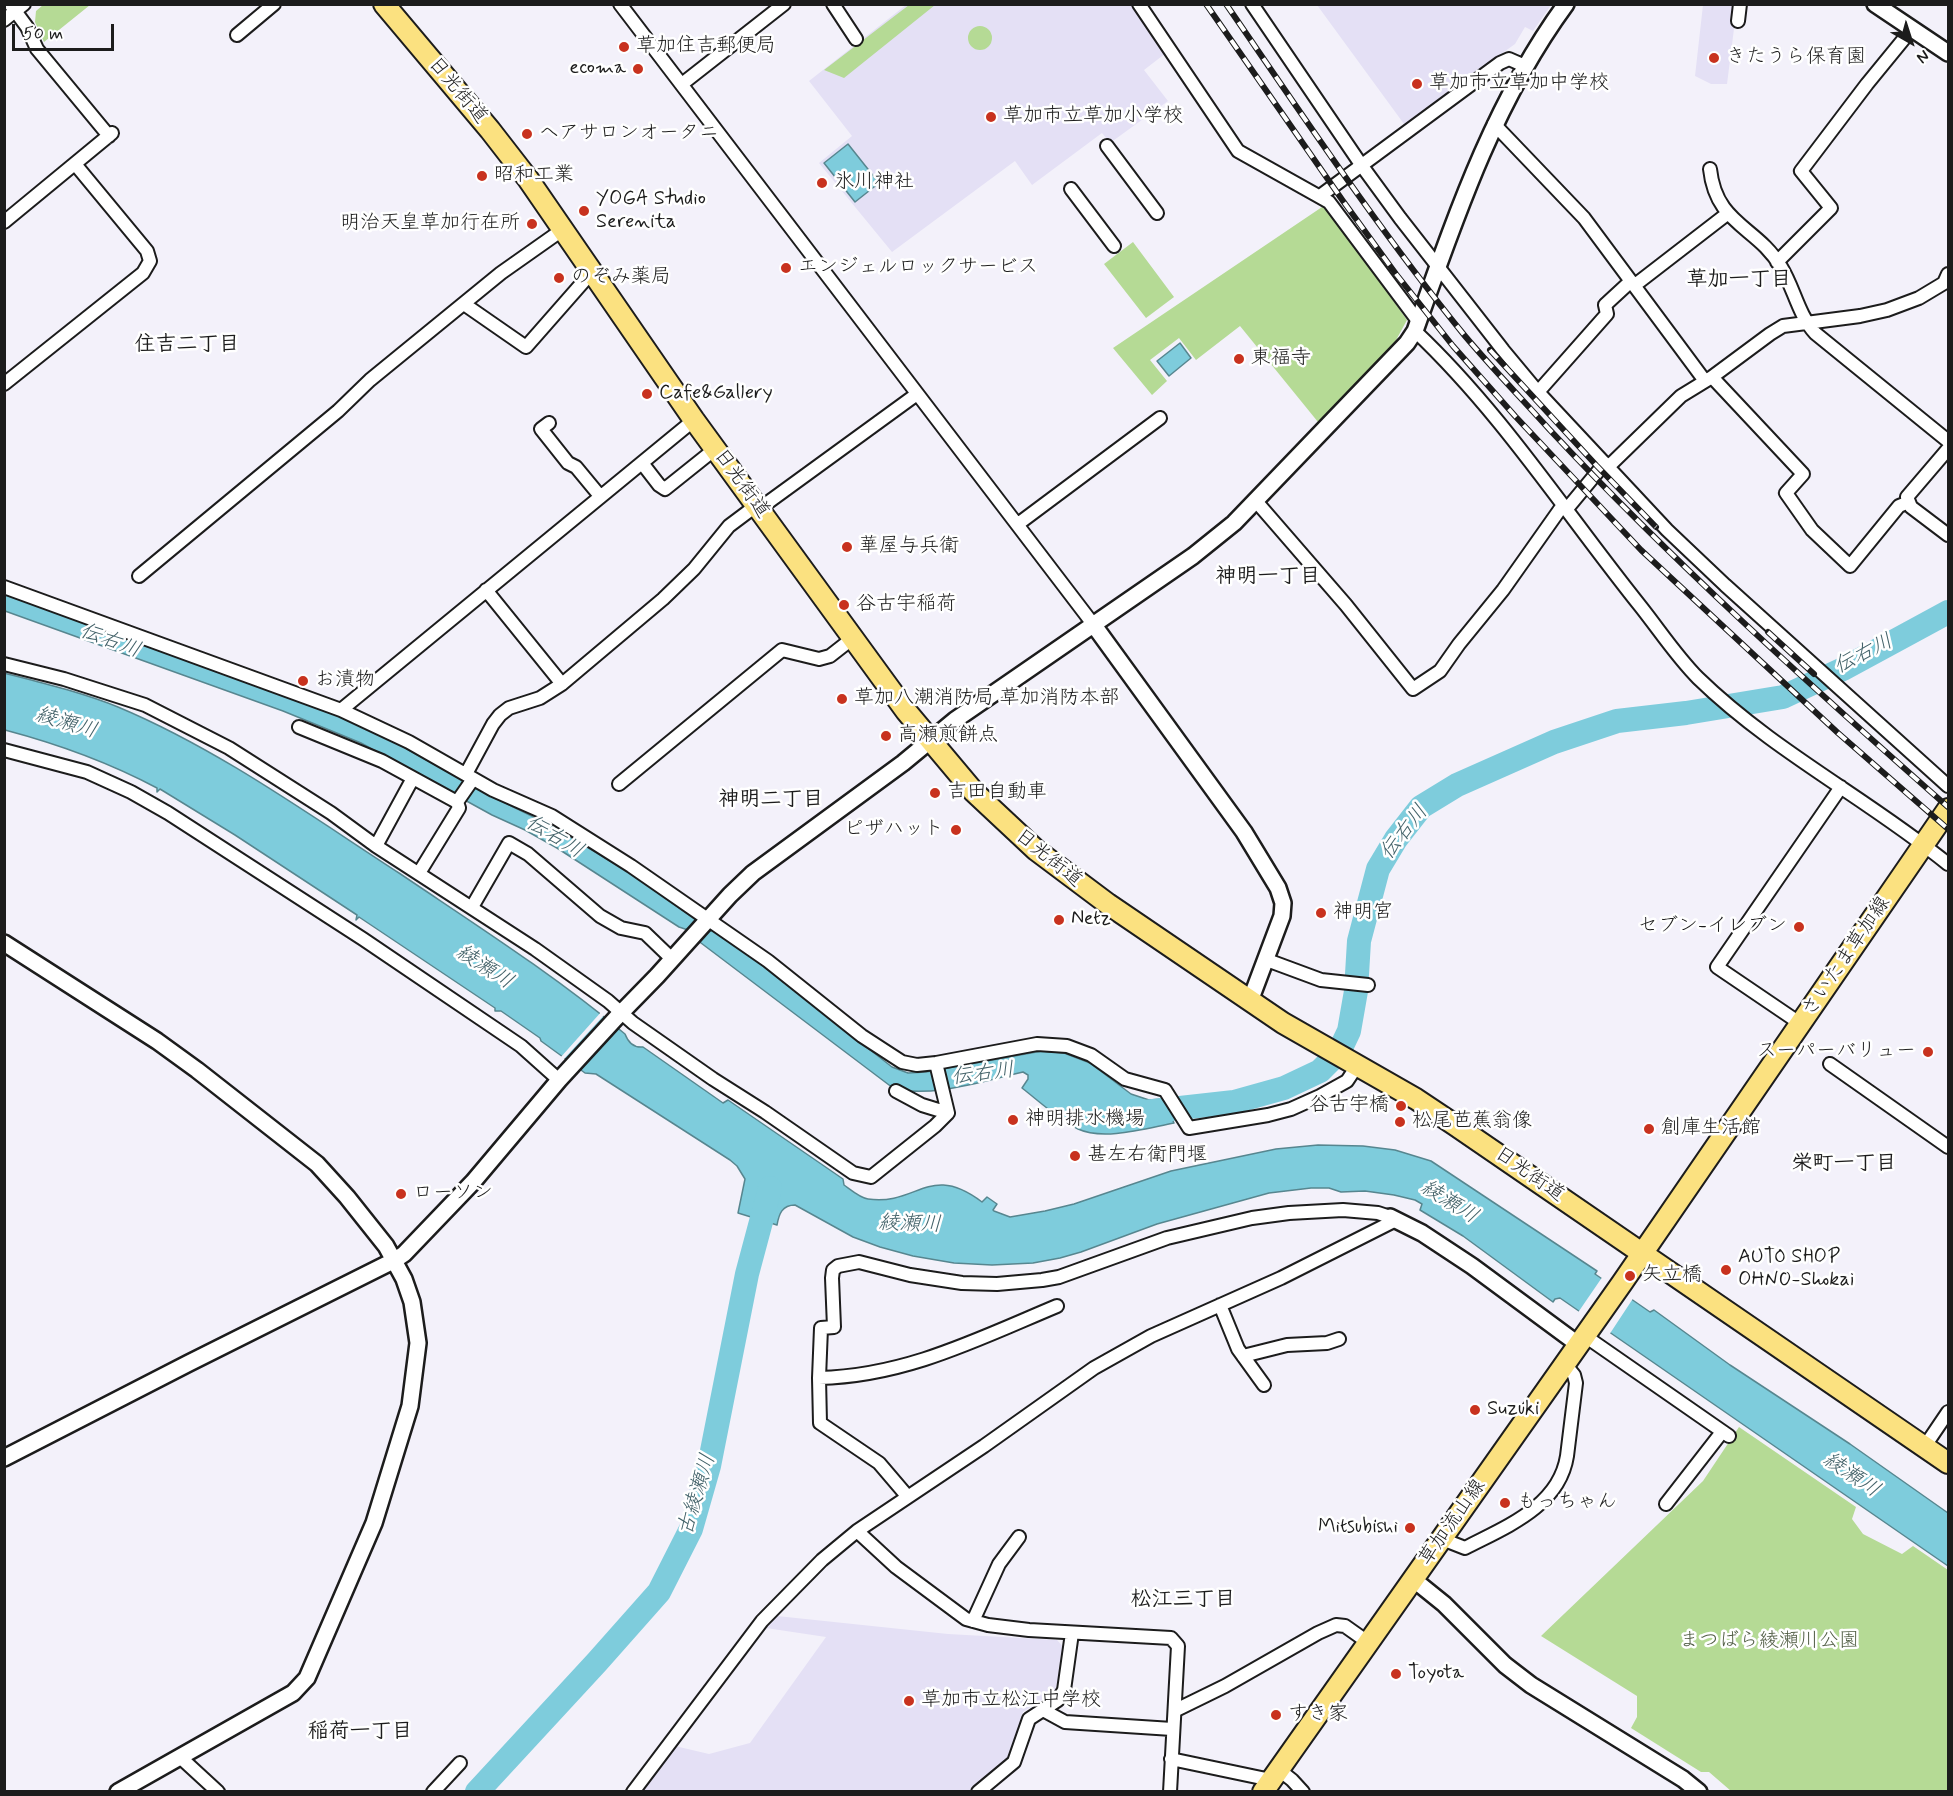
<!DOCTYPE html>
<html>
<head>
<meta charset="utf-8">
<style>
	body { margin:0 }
	#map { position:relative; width:1953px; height:1796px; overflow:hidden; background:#f3f1fa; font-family:Mynerve,sans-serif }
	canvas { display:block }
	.frame { position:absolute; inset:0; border:6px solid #1c1c1c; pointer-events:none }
	.north { position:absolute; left:1881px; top:12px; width:60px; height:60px; -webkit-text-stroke:4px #fff; paint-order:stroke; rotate:141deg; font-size:16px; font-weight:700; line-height:24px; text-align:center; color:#1c1c1c }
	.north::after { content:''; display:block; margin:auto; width:21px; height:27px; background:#1c1c1c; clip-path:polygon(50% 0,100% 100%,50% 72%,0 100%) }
	.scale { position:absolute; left:12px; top:24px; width:102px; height:27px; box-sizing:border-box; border:3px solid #1c1c1c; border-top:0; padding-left:8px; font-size:18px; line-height:21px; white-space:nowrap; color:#1c1c1c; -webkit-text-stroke:4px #fff; paint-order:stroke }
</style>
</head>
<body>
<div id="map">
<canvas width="1953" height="1796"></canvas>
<div class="frame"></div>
<div class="north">N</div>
<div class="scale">50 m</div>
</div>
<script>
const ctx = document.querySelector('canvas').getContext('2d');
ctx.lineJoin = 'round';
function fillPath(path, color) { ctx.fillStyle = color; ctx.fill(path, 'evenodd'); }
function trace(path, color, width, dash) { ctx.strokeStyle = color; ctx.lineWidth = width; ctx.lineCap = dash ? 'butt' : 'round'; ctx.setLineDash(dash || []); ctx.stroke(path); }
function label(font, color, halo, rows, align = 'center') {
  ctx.font = font + ' Mynerve,"Klee One",sans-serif'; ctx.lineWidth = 5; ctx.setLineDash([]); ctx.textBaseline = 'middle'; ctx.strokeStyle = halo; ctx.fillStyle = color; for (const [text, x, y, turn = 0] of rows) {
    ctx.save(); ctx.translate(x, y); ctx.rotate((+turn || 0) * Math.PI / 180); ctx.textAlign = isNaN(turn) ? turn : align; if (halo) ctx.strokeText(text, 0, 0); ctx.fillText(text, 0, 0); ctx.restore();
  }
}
const built = new Path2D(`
	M 906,5 L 1133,5 L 1166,53 L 1144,70 L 1168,101 L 1110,143 L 1102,133 L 1032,185 L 1015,161 L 892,252 L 819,163 L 852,136 L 809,81 Z
	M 1317,5 L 1551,5 L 1533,31 L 1525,27 L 1515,44 L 1404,124 Z
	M 1703,5 L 1737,5 L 1727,84 L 1711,84 L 1695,76 Z
	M 777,1616 L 948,1634 L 1057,1640 L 1066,1650 L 1055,1691 L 1023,1712 L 1011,1758 L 971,1789 L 970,1791 L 643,1792 L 675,1746 L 709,1754 L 750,1743 L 826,1637 L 766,1628 Z`);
const green = new Path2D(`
	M 43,5 L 43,4 L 90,5 L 44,42 L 35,22 L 36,11 Z
	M 909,5 L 935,5 L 844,78 L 824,70 Z
	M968 38a12 12 0 1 1 24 0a12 12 0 1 1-24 0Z
	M 1325,205 L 1407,320 L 1395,342 L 1318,422 L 1240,326 L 1196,360 L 1179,338 L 1150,360 L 1167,381 L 1152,395 L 1113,348 Z
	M 1133,242 L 1174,297 L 1146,318 L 1104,264 Z
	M 1739,1427 L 1856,1507 L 1852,1519 L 1863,1534 L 1902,1554 L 1913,1546 L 1948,1570 L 1948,1791 L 1731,1791 L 1709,1772 L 1701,1772 L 1631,1728 L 1637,1717 L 1637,1696 L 1541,1636 L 1703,1481 Z`);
const water = new Path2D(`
	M 848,144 L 879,183 L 855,202 L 824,163 Z
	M 1180,343 L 1191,358 L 1169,376 L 1157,361 Z
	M 5,594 L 340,716 L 375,731 L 489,795 L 552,826 L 632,874 L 711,931 L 713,929 L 758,962 L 892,1067 L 908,1073 L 926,1072 L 1042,1051 L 1064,1053 L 1090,1063 L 1131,1094 L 1149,1100 L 1163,1099 L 1174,1123 C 1147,1128 1104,1141 1078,1129 C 1058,1119 1040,1102 1022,1088 L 1028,1079 L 1028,1075 L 1023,1072 C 986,1080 929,1099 893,1088 L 701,943 L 688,930 L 679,927 L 557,848 L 525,830 L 492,815 L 361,743 L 283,711 L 5,611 Z
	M 4,673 C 42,683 81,692 118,707 C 218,749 308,814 399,873 C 476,925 553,974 625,1034 C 628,1042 633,1048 643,1047 L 723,1103 L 728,1100 L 843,1179 L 844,1185 C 851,1190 860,1198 868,1199 C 918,1206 929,1162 982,1202 L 987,1197 L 997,1204 L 993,1210 L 994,1211 L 1010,1217 L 1045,1211 L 1074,1204 L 1171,1171 L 1276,1149 L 1318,1145 L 1363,1146 L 1395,1150 L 1431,1161 L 1597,1271 L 1595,1274 L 1650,1312 L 1654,1310 L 1730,1365 L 1850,1444 L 1948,1513 L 1948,1566 L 1560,1298 L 1555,1299 L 1553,1302 L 1463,1236 L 1420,1210 L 1422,1204 L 1415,1200 L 1394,1195 L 1365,1191 L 1341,1192 L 1329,1188 L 1311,1188 L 1269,1193 L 1157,1224 L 1081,1252 L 1060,1258 L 1033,1263 L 992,1265 L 954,1263 L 913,1256 L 880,1247 L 853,1237 L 795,1205 C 782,1205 779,1214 777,1225 L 738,1213 L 745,1179 L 737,1166 L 730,1160 L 596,1074 L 585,1073 L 541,1041 L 540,1038 L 501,1011 L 495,1011 L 495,1008 L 359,917 L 356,920 L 357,915 L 235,835 L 160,789 L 157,792 L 157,788 C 108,762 58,744 5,730 Z`);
const pier = new Path2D(`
	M 602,1011 L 605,1014 L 563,1060 L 560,1058 Z
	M 1603,1276 L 1634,1297 L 1609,1335 L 1577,1314 Z`);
const river = new Path2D(`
	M 1136,1110 L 1144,1112 L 1234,1102 L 1284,1088 L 1320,1071 L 1339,1052 L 1349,1031 L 1356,991 L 1359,941 L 1378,869 L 1396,839 L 1421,807 L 1457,785 L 1554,742 L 1617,721 L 1686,713 L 1783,697 L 1843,669 L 1948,612
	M 477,1792 L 597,1662 L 659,1592 L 691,1529 L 709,1466 L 747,1274 L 770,1188`);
const minor = new Path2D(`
	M 10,4 L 27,27 L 37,49 L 109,136
	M 620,4 L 1093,624
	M 833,4 L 856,39
	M 1139,4 L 1238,151 L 1329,202 L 1418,321
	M 1252,4 L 1362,166 L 1400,218 L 1503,350 L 1538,392 L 1667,530 L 1725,585 L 1948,786
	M 4,20 L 24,4
	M 1738,21 L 1740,4
	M 237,35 L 274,4
	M 682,84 L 784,4
	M 1494,124 L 1584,218 L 1705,381
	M 1107,146 L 1157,213
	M 1710,169 C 1716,225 1757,226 1781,267 C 1794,288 1798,314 1815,333 L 1948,441
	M 1071,189 L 1114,246
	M 1320,196 L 1500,63 L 1509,59 L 1525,66
	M 4,222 L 112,133
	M 1777,262 L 1831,208 L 1801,171 L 1867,84 L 1912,29
	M 1635,285 L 1727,214
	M 464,304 L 526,347 L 591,273
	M 1415,331 C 1502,413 1567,515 1641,607 C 1660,631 1677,657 1698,678 C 1773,751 1868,799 1948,864
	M 1712,377 L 1803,474 L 1786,493 L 1812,530 L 1850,566 L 1899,506 L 1909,502
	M 4,384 L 143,273 L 150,261 L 147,251 L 75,164
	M 1538,392 L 1607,314 L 1605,305 L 1631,281
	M 549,423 L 541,429 L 568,463 L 576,467 L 600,496
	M 1948,449 L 1907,497 L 1911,507 L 1948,535
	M 642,463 L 659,485 L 665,489 L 715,449
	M 1608,467 L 1681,396 L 1712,377 L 1770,334 L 1783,326 L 1860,316 L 1887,310 L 1919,298 L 1944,283 L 1948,274
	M 1255,500 L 1346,605 L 1413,689 L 1440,671 L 1459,644 L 1503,590 L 1563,505
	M 759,509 L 917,394
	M 1566,510 L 1605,463
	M 1018,524 L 1160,418
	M 139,576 L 338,411 L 370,380 L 501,273 L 562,230
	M 4,587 L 341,710 L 409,742 L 493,790 L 552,816 L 631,866 L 768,961 L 862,1036 L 902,1062 L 917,1065 L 936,1063 L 1037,1044 L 1067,1046 L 1091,1055 L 1125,1079 L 1165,1090 L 1189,1128 L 1268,1115 L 1291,1109 L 1320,1096 L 1347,1081 L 1357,1066
	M 486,590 L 562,684
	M 4,664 L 64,679 L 145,705 L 229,748 L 331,813 L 376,846 L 535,949 L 608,1001 L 633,1023 L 713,1079 L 765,1112 L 853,1173 L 871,1177 L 935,1126 L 948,1113 L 936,1063
	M 341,710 L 694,420
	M 299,727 L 382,761 L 457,802 L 459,808 L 419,873
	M 4,750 L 87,772 L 131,792 L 168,813 L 363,939 L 521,1046 L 559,1080
	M 466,774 L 493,724 L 500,715 L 509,708 L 540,698 L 562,684 L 663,599 L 694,569 L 729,526 L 757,505
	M 619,784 L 782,650 L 819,659 L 830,656 L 853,638
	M 457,802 L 473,779
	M 376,846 L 413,778
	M 472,907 L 509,843 L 528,854 L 600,916 L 621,928 L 645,933 L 672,959
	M 1267,960 L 1321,980 L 1368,985
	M 1801,1024 L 1717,967 L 1841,787
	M 1830,1064 L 1948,1147
	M 896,1091 L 922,1105 L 948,1113
	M 1220,1305 L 1238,1349 L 1264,1385
	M 1585,1336 L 1729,1436
	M 1243,1356 L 1287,1345 L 1327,1343 L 1339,1339
	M 819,1378 C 906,1376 978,1339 1057,1306
	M 1925,1446 L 1948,1412
	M 908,1497 L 879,1463 L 820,1423 L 819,1378 L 821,1328 L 834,1327 L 832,1278 L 833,1270 L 838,1266 L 859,1262 L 910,1275 L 962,1283 L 997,1284 L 1042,1280 L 1059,1277 L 1167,1238 L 1252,1218 L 1289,1213 L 1343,1210 L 1378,1213 L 1390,1217
	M 1666,1504 L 1722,1432
	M 857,1531 L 896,1567 L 966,1619 L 988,1625 L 1029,1630 L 1171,1638 L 1178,1646 L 1170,1792
	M 1442,1539 L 1465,1548 C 1505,1527 1559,1507 1567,1456 L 1576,1383 L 1574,1375 L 1565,1364
	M 973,1621 L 999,1564 L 1019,1537
	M 1043,1710 L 1065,1722 L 1172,1729
	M 1176,1710 L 1225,1686 L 1318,1633 L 1336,1625 L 1345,1626 L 1369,1643
	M 180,1757 L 218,1792
	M 1171,1759 L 1271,1780
	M 1278,1769 L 1292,1780 L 1303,1792
	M 433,1792 L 460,1763
	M 633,1792 L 762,1621 L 822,1560 L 857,1531 L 984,1446 L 1094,1368 L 1151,1336 L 1281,1278 L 1396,1220
	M 978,1792 L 1014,1762 L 1029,1719 L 1058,1700 L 1064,1690 L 1072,1633`);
const tertiary = new Path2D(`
	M 1875,4 L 1948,53
	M 1093,624 L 1244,832 L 1278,888 L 1283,903 L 1282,916 L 1250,1001
	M 4,943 L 157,1041 L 197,1070 L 317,1164 L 347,1197 L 386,1246 L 404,1279 L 412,1302 L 418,1343 L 410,1406 L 374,1523 L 307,1678 L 293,1693 L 118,1792
	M 1390,1217 L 1422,1233 L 1472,1266 L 1579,1345
	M 4,1458 L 189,1363 L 395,1260 L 404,1254 L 473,1182 L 559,1080 L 616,1018 L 657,976 L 730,895 L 753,873 L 903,763 L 955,720 L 1193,556 L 1234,523 L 1407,343 L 1415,331 C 1455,218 1494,102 1566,4
	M 1413,1579 L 1444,1604 L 1505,1665 L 1531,1685 L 1683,1779 L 1699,1792`);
const primary = new Path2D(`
	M 384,4 L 490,130 L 528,179 L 694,420 L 906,711 L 974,792 L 1036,850 L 1108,904 L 1283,1023 L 1416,1099 L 1455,1125 L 1948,1463
	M 1263,1792 L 1622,1283 L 1948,809`);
const rail = new Path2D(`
	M 1206,4 L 1343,201 L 1396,274 L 1453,346 L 1515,416 L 1641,550 L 1838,733 L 1948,829
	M 1226,4 C 1303,116 1379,230 1465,336 C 1492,368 1521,398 1549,429 C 1674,563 1811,686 1948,807
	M 1490,350 L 1596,465 L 1656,527
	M 1768,632 L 1814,674`);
const markers = [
	[624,47,6,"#c8321e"],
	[1714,58,6,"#c8321e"],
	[638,69,6,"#c8321e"],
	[1417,84,6,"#c8321e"],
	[991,117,6,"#c8321e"],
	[527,134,6,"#c8321e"],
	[482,176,6,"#c8321e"],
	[822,183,6,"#c8321e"],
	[584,211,6,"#c8321e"],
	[532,224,6,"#c8321e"],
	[786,268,6,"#c8321e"],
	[559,278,6,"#c8321e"],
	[1239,359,6,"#c8321e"],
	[647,394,6,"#c8321e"],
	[847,547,6,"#c8321e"],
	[844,605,6,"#c8321e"],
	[303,681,6,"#c8321e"],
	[842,699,6,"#c8321e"],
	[886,736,6,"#c8321e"],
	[935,793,6,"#c8321e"],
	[956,830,6,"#c8321e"],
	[1321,913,6,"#c8321e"],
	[1059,920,6,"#c8321e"],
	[1799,927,6,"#c8321e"],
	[1928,1052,6,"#c8321e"],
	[1401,1106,6,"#c8321e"],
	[1013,1120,6,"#c8321e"],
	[1400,1122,6,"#c8321e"],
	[1649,1129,6,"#c8321e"],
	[1075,1156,6,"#c8321e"],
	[401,1194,6,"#c8321e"],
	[1726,1270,6,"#c8321e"],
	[1630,1276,6,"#c8321e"],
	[1475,1410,6,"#c8321e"],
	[1505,1503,6,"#c8321e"],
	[1410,1528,6,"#c8321e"],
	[1396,1674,6,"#c8321e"],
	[909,1701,6,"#c8321e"],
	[1276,1715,6,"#c8321e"]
];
const poiNames = [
	["草加住吉郵便局",636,47],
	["きたうら保育園",1726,58],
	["ecoma",626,69,"right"],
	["草加市立草加中学校",1429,84],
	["草加市立草加小学校",1003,117],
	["ヘアサロンオータニ",539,134],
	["昭和工業",494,176],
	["氷川神社",834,183],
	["YOGA Studio",596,200],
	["Serenita",596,223],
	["明治天皇草加行在所",520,224,"right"],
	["エンジェルロックサービス",798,268],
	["のぞみ薬局",571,278],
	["東福寺",1251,359],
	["Cafe&Gallery",659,394],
	["華屋与兵衛",859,547],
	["谷古宇稲荷",856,605],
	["お漬物",315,681],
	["草加八潮消防局 草加消防本部",854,699],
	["高瀬煎餅点",898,736],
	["吉田自動車",947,793],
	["ピザハット",944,830,"right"],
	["神明宮",1333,913],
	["Netz",1071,920],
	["セブン-イレブン",1787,927,"right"],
	["スーパーバリュー",1916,1052,"right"],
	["谷古宇橋",1389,1106,"right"],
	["神明排水機場",1025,1120],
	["松尾芭蕉翁像",1412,1122],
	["創庫生活館",1661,1129],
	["甚左右衛門堰",1087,1156],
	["ローソン",413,1194],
	["AUTO SHOP",1738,1258],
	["OHNO-Shokai",1738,1281],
	["矢立橋",1642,1276],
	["Suzuki",1487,1410],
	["もっちゃん",1517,1503],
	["Mitsubishi",1398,1528,"right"],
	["Toyota",1408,1674],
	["草加市立松江中学校",921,1701],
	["すき家",1288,1715]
];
const streetNames = [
	["日光街道",457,91,50],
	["日光街道",741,484,54],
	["日光街道",1048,859,39],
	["さいたま草加線",1847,957,-56],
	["日光街道",1529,1175,35],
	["草加流山線",1453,1523,-55]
];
const parkNames = [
	["まつばら綾瀬川公園",1769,1642]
];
const neighbourhoodNames = [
	["草加一丁目",1739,281],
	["住吉二丁目",187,346],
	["神明一丁目",1268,578],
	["神明二丁目",771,801],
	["栄町一丁目",1844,1165],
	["松江三丁目",1183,1601],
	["稲荷一丁目",360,1733]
];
const waterNames = [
	["伝右川",110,642,20],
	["伝右川",1864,655,-27],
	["綾瀬川",66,724,17],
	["伝右川",1405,833,-52],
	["伝右川",554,838,31],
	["綾瀬川",484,968,33],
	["伝右川",983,1075,-7],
	["綾瀬川",1449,1203,32],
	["綾瀬川",910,1225,2],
	["綾瀬川",1851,1476,34],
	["古綾瀬川",698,1495,-73]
];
fillPath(built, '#e4e0f5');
fillPath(green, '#b5da95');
fillPath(water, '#7eccdc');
trace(water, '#57868f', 1.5);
fillPath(pier, '#f3f1fa');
trace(river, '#7eccdc', 24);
trace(minor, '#1c1c1c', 16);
trace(tertiary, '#1c1c1c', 20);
trace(primary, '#1c1c1c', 24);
trace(minor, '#fff', 12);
trace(tertiary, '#fff', 15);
trace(primary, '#fbe180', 20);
trace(rail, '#1c1c1c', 6);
trace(rail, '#fff', 4, [11]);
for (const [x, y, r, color] of markers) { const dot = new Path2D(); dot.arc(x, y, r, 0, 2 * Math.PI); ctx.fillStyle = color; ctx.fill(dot); trace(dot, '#fff', 2); }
label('20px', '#1c1c1c', '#fff', poiNames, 'left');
label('20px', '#1c1c1c', '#fff', streetNames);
label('20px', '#525e46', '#fff', parkNames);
label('bold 21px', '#1c1c1c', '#fff', neighbourhoodNames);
label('italic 21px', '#436269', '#fff', waterNames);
</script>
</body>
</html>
